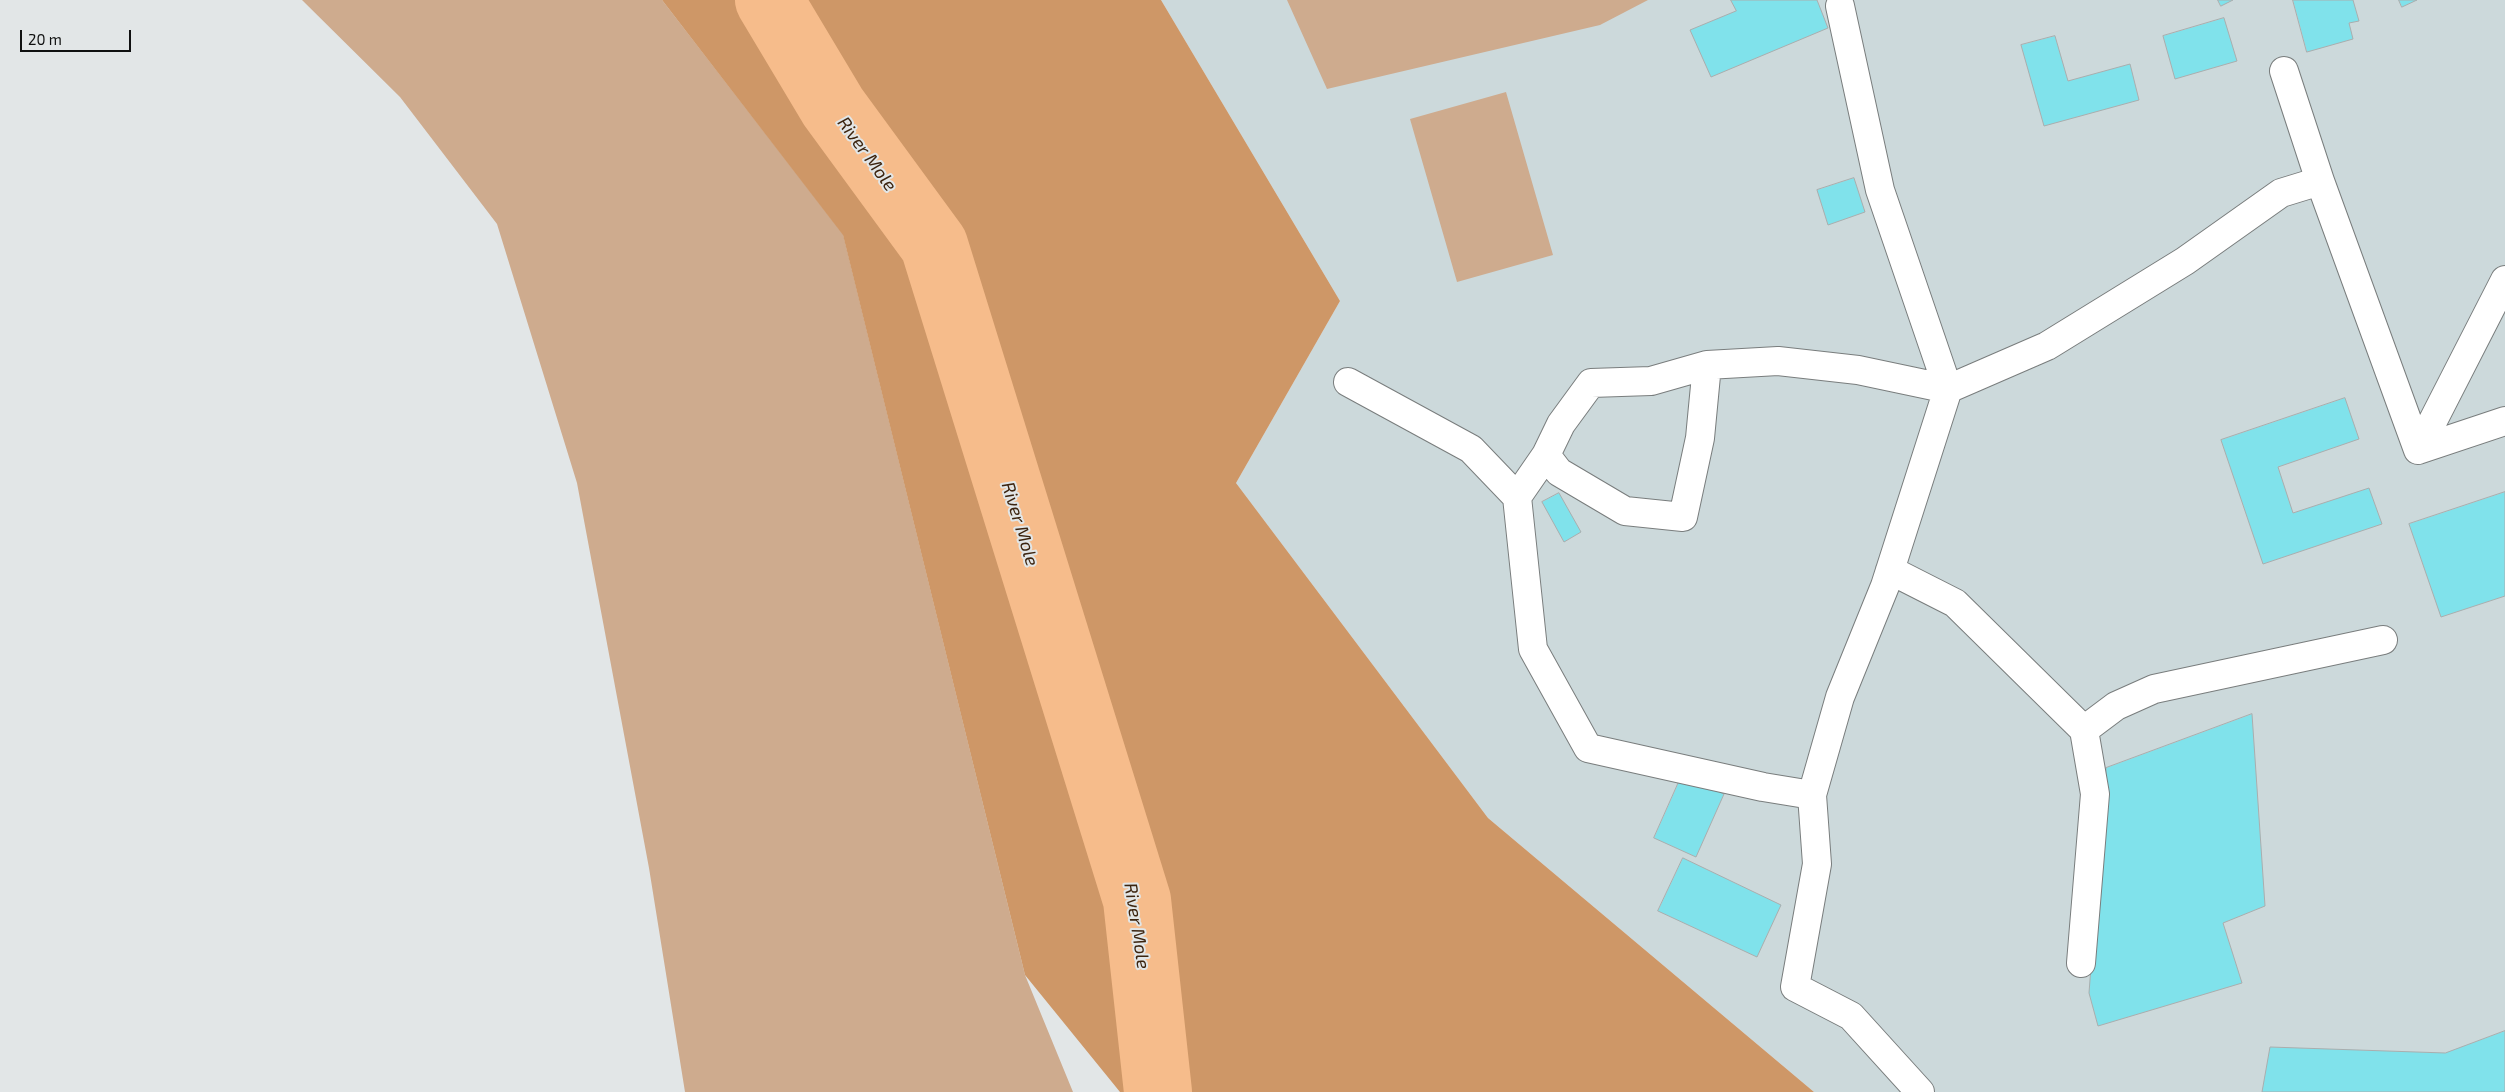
<!DOCTYPE html>
<html>
<head>
<meta charset="utf-8">
<style>
	body { margin:0 }
	#map { position:relative; width:2505px; height:1092px; overflow:hidden; background:#e2e6e7; font-family:"Exo 2",sans-serif }
	canvas { display:block }
	.scale { position:absolute; left:20px; top:30px; width:111px; height:22px; box-sizing:border-box; border:2px solid #101111; border-top:0; padding-left:6px; font-size:15px; line-height:18px; white-space:nowrap; color:#101111; -webkit-text-stroke:4px #e2e6e7; paint-order:stroke }
</style>
</head>
<body>
<div id="map">
<canvas width="2505" height="1092"></canvas>
<div class="scale">20 m</div>
</div>
<script>
const ctx = document.querySelector('canvas').getContext('2d');
ctx.lineJoin = 'round';
function fillPath(path, color) { ctx.fillStyle = color; ctx.fill(path, 'evenodd'); }
function trace(path, color, width, dash) { ctx.strokeStyle = color; ctx.lineWidth = width; ctx.lineCap = dash ? 'butt' : 'round'; ctx.setLineDash(dash || []); ctx.stroke(path); }
function label(font, color, halo, rows, align = 'center') {
  ctx.font = font + ' "Exo 2",sans-serif'; ctx.lineWidth = 4; ctx.setLineDash([]); ctx.textBaseline = 'middle'; ctx.strokeStyle = halo; ctx.fillStyle = color; for (const [text, x, y, turn = 0] of rows) {
    ctx.save(); ctx.translate(x, y); ctx.rotate((+turn || 0) * Math.PI / 180); ctx.textAlign = isNaN(turn) ? turn : align; if (halo) ctx.strokeText(text, 0, 0); ctx.fillText(text, 0, 0); ctx.restore();
  }
}
const built = new Path2D(`
	M 1161,0 L 2505,0 L 2505,1092 L 1814,1092 L 1488,818 L 1236,483 L 1340,301 Z`);
const green = new Path2D(`
	M 302,0 L 662,0 L 843,234 L 1025,975 L 1073,1092 L 685,1092 L 649,868 L 577,483 L 497,224 L 400,97 Z
	M 1287,0 L 1648,0 L 1600,25 L 1327,89 Z
	M 1506,92 L 1553,255 L 1457,282 L 1410,119 Z`);
const forest = new Path2D(`
	M 662,0 L 1161,0 L 1340,301 L 1236,483 L 1488,818 L 1814,1092 L 1120,1092 L 1025,975 L 843,235 Z`);
const river = new Path2D(`
	M 769,0 L 833,107 L 934,245 L 1137,900 L 1158,1092`);
const building = new Path2D(`
	M 1731,0 L 1817,0 L 1828,28 L 1711,77 L 1690,30 L 1736,11 Z
	M 2218,0 L 2233,0 L 2221,6 Z
	M 2293,0 L 2353,0 L 2359,21 L 2349,23 L 2353,39 L 2307,52 Z
	M 2399,0 L 2417,0 L 2402,7 Z
	M 2224,18 L 2237,61 L 2175,79 L 2163,36 Z
	M 2055,36 L 2068,81 L 2130,64 L 2139,100 L 2044,126 L 2021,45 Z
	M 1854,178 L 1865,212 L 1828,225 L 1817,190 Z
	M 2345,398 L 2359,439 L 2278,467 L 2293,513 L 2369,488 L 2382,524 L 2263,564 L 2221,440 Z
	M 2505,492 L 2505,596 L 2441,617 L 2409,524 Z
	M 1559,493 L 1581,532 L 1564,542 L 1542,502 Z
	M 2252,714 L 2265,906 L 2223,923 L 2242,983 L 2098,1026 L 2089,993 L 2106,768 Z
	M 1682,775 L 1724,794 L 1696,857 L 1654,838 Z
	M 1683,858 L 1781,905 L 1757,957 L 1658,911 Z
	M 2505,1031 L 2505,1092 L 2262,1092 L 2270,1047 L 2445,1053 Z`);
const minor = new Path2D(`
	M 2284,71 L 2320,181
	M 2505,280 L 2418,450 L 2505,421
	M 1707,365 L 1700,438 L 1683,517 L 1625,511 L 1559,472 L 1546,455 L 1561,424 L 1591,383 L 1651,381 L 1707,365 L 1778,361 L 1858,370 L 1948,389 L 2047,346 L 2185,261 L 2281,193 L 2320,181 L 2418,450
	M 1348,382 L 1471,449 L 1517,497
	M 1546,455 L 1517,497 L 1533,649 L 1588,748 L 1763,787 L 1812,795 L 1840,697 L 1885,586 L 1948,389 L 1880,190 L 1840,6
	M 1890,570 L 1955,603 L 2084,730 L 2095,794 L 2081,963
	M 2084,730 L 2116,706 L 2154,689 L 2383,640
	M 1812,795 L 1817,864 L 1795,987 L 1851,1016 L 1920,1092`);
const waterNames = [
	["River Mole",867,154,54],
	["River Mole",1020,524,73],
	["River Mole",1137,926,81]
];
fillPath(built, '#ccd9db');
fillPath(green, '#ceab8e');
fillPath(forest, '#ce9767');
trace(river, '#f6bc8b', 68);
fillPath(building, '#80e2eb');
trace(building, '#aaaeae', 1);
trace(minor, '#797d7d', 30);
trace(minor, '#fff', 28);
label('italic 18px', '#3c240f', '#e2e6e7', waterNames);
</script>
</body>
</html>
